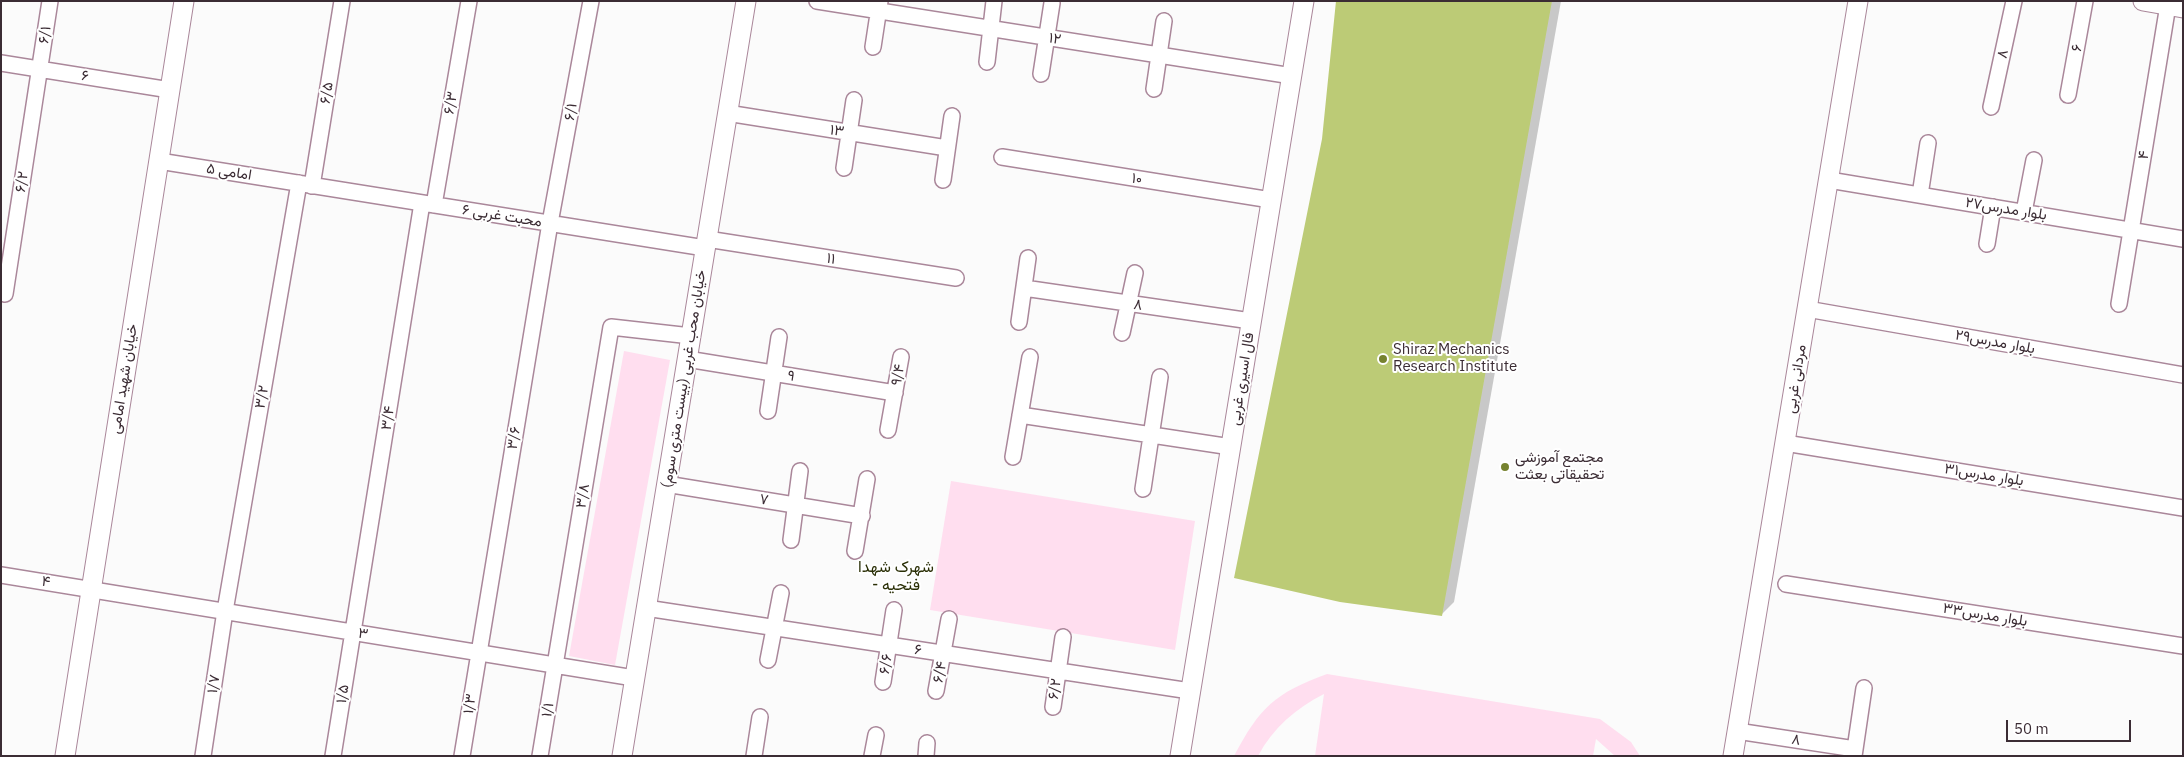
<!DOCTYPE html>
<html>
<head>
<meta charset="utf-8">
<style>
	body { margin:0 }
	#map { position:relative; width:2184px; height:757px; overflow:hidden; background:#fbfbfb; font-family:"IBM Plex Sans",sans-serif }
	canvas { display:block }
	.frame { position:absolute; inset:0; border:2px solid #3b2c34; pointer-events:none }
	.scale { position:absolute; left:2006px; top:720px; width:125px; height:22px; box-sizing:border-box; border:2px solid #3b2c34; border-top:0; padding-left:6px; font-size:15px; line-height:18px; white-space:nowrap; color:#3b2c34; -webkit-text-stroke:4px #fff; paint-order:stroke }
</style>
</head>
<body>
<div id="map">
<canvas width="2184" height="757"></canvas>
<div class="frame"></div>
<div class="scale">50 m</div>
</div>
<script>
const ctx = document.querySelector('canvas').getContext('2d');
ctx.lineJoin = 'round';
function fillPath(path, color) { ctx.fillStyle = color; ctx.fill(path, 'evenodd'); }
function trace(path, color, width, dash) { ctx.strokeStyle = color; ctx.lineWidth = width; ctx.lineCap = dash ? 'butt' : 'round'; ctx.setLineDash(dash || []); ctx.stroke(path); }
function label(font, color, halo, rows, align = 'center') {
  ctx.font = font + ' "IBM Plex Sans",Vazirmatn,sans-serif'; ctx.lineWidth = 4; ctx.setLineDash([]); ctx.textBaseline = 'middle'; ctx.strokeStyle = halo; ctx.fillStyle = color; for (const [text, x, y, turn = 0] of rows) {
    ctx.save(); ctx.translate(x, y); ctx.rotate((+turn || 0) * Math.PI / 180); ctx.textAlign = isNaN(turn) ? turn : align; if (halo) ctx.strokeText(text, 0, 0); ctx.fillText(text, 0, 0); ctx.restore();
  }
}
const green = new Path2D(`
	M 624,351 L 670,360 L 615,665 L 569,656 Z
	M 951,481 L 1195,521 L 1175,650 L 930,610 Z
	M 1327,674 L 1600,719 L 1631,742 L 1640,756 L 1615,756 L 1596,739 L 1593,756 L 1315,756 L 1324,694 C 1296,708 1273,728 1258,756 L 1234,756 C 1260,707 1275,693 1327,674 Z`);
const shadow = new Path2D(`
	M 1337,1 L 1561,1 L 1454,602 L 1442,614 L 1323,139 Z`);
const building = new Path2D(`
	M 1336,1 L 1552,1 L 1442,616 L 1340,602 L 1234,578 L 1322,139 Z`);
const minor = new Path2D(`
	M 817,1 L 1292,76
	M 873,47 L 880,1
	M 987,62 L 994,1
	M 1,63 L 170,90
	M 1041,74 L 1052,3
	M 1154,89 L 1164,21
	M 2068,95 L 2085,1
	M 1991,107 L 2014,1
	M 727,113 L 947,148
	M 1002,157 L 1271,200
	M 159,161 L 705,248
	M 844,168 L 854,100
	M 943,180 L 952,116
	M 1829,180 L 2183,239
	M 312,186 L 342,1
	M 1920,195 L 1928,143
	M 434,205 L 469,1
	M 2024,212 L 2034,160
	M 707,239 L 956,278
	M 1987,244 L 1993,207
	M 1024,288 L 1251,321
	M 5,294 L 50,1
	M 2119,304 L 2168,5
	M 1807,309 L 2183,375
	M 1019,322 L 1028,258
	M 1122,333 L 1135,273
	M 687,359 L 895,393
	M 768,411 L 779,337
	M 1020,415 L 1231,447
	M 888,430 L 901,357
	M 1785,443 L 2183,508
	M 1013,457 L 1030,357
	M 666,484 L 862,516
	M 1143,489 L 1160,377
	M 791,540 L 800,471
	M 855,551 L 867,479
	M 1,575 L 634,678
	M 1786,584 L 2183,646
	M 646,608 L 1190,691
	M 768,660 L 781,593
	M 883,682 L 894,610
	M 936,691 L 949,619
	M 1053,707 L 1063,637
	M 1737,731 L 1855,749
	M 203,756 L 225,611 L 299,183
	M 333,756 L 422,203
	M 462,756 L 550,223 L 591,1
	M 540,756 L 611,327 L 691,336
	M 754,756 L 760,717
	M 872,756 L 876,735
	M 926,756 L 927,743
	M 1854,756 L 1864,688`);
const tertiary = new Path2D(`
	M 2143,1 L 2183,8
	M 65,756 L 184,1
	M 622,756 L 746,1
	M 1180,756 L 1304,1
	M 1733,756 L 1858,1`);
const markers = [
	[1383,359,5,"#76822f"],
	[1505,467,5,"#76822f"]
];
const streetNames = [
	["۶/۱",45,35,-81],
	["۱۲",1055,39,9],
	["۶",2077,48,-80],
	["۸",2003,54,-78],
	["۶",85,76,9],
	["۶/۵",327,93,-81],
	["۶/۳",451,103,-80],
	["۶/۱",571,112,-80],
	["۱۳",837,131,9],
	["۴",2144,155,-81],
	["امامی ۵",229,172,9],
	["۱۰",1137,179,9],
	["۶/۲",22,182,-81],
	["بلوار مدرس۲۷",2006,209,9],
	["محبت غربی ۶",502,216,9],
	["۱۱",831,259,9],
	["۸",1138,305,8],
	["۲۹بلوار مدرس",1995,342,10],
	["۹/۴",898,375,-80],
	["۹",791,376,10],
	["خیابان شهید امامی",124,379,-81],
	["خیابان محب غربی (بیست متری سوم)",684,379,-81],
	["فال اسیری غربی",1242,379,-81],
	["مردانی غربی",1796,379,-81],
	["۳/۲",262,397,-80],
	["۳/۴",388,418,-81],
	["۳/۶",514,438,-81],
	["بلوار مدرس۳۱",1984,475,9],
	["۳/۸",583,496,-81],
	["۷",764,500,9],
	["۴",46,582,9],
	["بلوار مدرس۳۳",1985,615,9],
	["۳",363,634,9],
	["۶",918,650,9],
	["۶/۶",886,664,-81],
	["۶/۴",940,672,-79],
	["۱/۷",214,684,-81],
	["۶/۲",1055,689,-82],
	["۱/۵",343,694,-81],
	["۱/۳",470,704,-81],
	["۱/۱",548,710,-80],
	["۸",1796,740,9]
];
const poiNames = [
	["Shiraz Mechanics",1393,350],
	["Research Institute",1393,367],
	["مجتمع آموزشی",1515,458],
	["تحقیقاتی بعثت",1515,475]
];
const neighbourhoodNames = [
	["شهرک شهدا",896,567],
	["- فتحیه",896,585]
];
fillPath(green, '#ffdeef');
fillPath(shadow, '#0003');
fillPath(building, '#bccb76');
trace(minor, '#aa879a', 18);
trace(tertiary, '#aa879a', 21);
trace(minor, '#fff', 15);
trace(tertiary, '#fff', 19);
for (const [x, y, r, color] of markers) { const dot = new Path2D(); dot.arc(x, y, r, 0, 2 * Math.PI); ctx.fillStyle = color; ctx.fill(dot); trace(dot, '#fff', 2); }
label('15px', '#3b2c34', '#fff', streetNames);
label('15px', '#3b2c34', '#fff', poiNames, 'left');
label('16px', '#2a2f06', '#fff', neighbourhoodNames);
</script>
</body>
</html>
